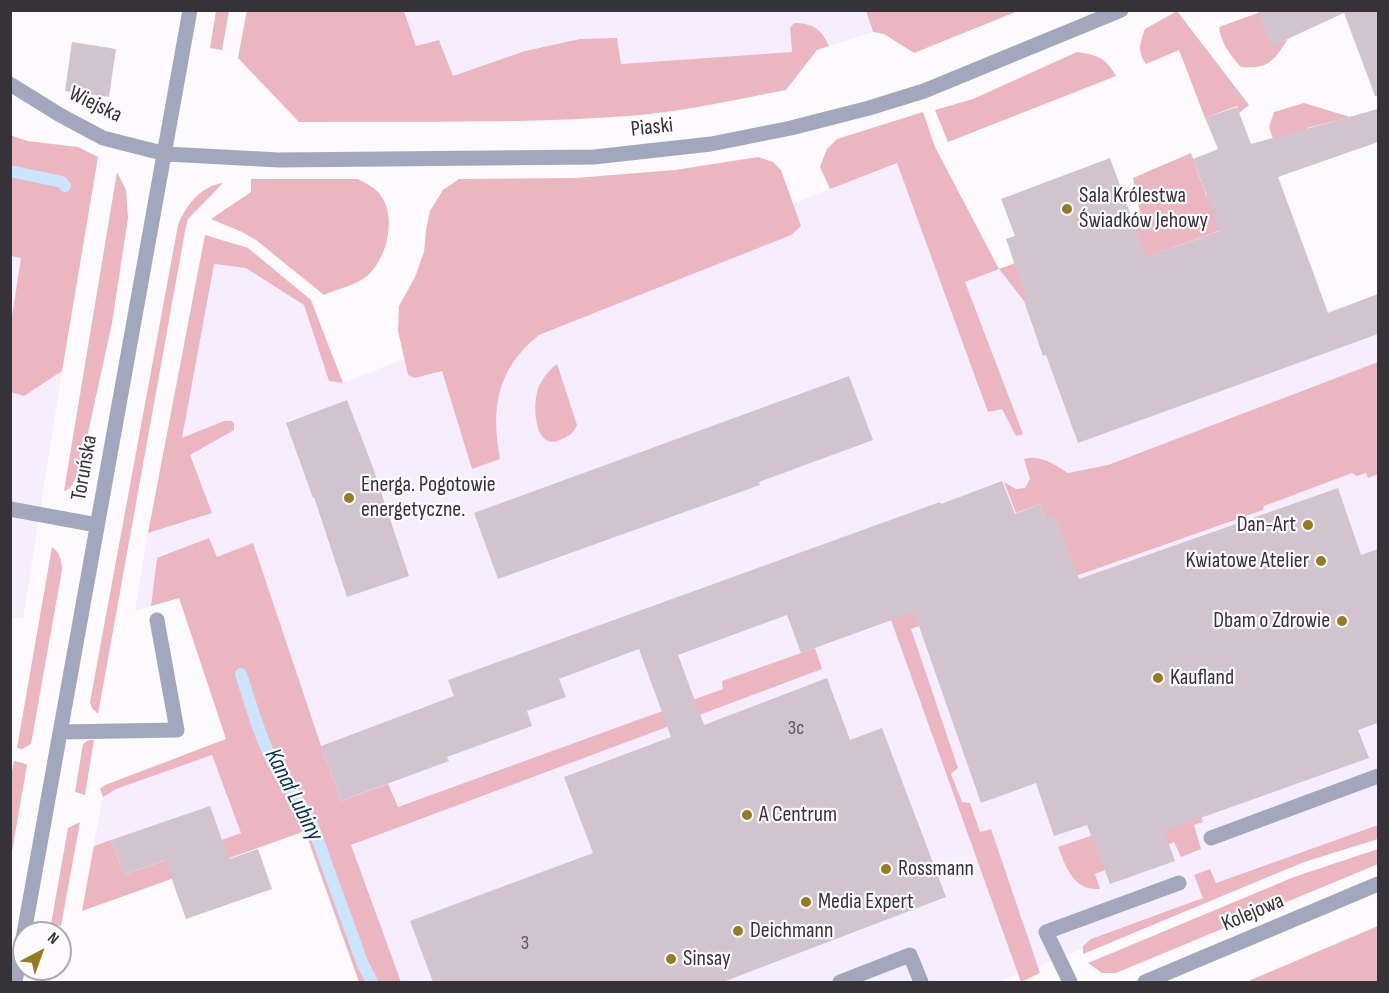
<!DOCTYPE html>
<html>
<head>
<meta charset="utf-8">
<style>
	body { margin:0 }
	#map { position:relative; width:1389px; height:993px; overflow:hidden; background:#fcfafd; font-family:"Sofia Sans Condensed",sans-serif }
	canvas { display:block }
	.frame { position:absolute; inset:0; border:12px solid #353338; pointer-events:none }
	.north { position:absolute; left:12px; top:921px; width:60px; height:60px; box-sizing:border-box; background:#fcfafd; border:2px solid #acaaae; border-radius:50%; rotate:41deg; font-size:16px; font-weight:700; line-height:24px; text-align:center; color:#353338 }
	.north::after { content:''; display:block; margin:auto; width:21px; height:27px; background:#957c23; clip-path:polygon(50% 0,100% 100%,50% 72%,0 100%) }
</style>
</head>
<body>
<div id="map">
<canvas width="1389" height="993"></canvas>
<div class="frame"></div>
<div class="north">N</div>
</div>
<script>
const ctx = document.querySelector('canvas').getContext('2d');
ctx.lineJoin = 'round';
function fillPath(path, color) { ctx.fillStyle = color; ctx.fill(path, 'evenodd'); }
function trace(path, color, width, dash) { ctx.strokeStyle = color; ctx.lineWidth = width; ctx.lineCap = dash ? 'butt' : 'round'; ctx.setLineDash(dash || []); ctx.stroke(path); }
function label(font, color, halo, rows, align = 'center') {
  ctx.font = font + ' "Sofia Sans Condensed",sans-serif'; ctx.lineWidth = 4.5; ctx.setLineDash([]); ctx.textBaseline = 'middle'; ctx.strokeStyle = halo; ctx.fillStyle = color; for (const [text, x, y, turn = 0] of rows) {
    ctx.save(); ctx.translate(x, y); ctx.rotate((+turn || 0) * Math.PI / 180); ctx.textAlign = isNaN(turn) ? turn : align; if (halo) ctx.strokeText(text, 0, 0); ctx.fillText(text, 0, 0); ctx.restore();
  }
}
const built = new Path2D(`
	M 866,10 L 873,32 L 829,46 L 825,36 L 790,28 L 792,52 L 621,64 L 619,42 L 580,39 L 525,51 L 453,76 L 441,43 L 435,40 L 416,46 L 405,11 Z
	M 916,155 L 965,282 L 1133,220 L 1235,193 L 1279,178 L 1328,312 L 1378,294 L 1378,834 L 997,982 L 391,982 L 324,834 L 157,558 L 151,606 L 135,611 L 148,533 L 200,517 L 168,429 L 205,235 L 248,248 L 311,300 L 343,383 Z
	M 11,221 L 83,239 L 23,618 L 11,618 Z
	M 212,755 L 242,833 L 85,890 L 105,785 Z`);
const green = new Path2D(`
	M 247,10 L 404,11 L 416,46 L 439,40 L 453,76 L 525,51 L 580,39 L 617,38 L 621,64 L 792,52 L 790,28 L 794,23 C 812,23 822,29 829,46 L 817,50 L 786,90 C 734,100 681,112 628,116 C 519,124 409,121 299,122 L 238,58 Z
	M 216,11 L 229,11 L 222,50 L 210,48 Z
	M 866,11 L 866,10 L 1018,11 L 914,53 L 884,34 L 873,32 Z
	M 1177,11 L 1249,105 L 1239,113 L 1237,106 L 1205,118 L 1179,50 L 1146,64 C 1137,52 1140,42 1145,29 Z
	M 1263,11 L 1260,16 L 1272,45 L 1288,39 C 1273,62 1268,69 1241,67 C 1230,55 1221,43 1219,27 Z
	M 1077,52 C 1098,55 1106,58 1116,76 L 948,142 L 935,110 L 973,99 Z
	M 1304,103 L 1350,117 L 1307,128 L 1307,131 L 1273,139 L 1269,127 L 1274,112 Z
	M 923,112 L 935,147 L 999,269 L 1141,217 L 1133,178 L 1191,153 L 1206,195 L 1241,223 L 1024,301 L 999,269 L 965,282 L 1023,434 L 1016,436 L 1002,409 L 988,412 L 897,163 L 830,189 L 820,167 L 827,149 L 837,139 Z
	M 10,135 L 27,141 L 78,147 L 98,157 L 62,371 L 24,396 L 11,392 L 11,323 L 21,258 L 11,256 Z
	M 758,157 L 773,162 L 781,170 L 801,226 L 791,235 L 539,335 C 496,370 491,407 500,459 L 472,469 L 442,371 L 415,378 L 408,375 L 398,331 L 399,306 L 415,277 L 424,252 L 426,230 L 430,211 L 443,190 L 459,179 L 575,178 L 675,170 Z
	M 117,172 L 126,190 L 128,218 L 112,323 L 79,474 L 69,489 L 64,491 Z
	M 251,179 L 358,179 C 367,184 378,189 383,199 C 396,221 386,260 367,276 C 356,285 337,289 324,295 L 256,240 L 242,232 L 211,219 L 251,192 Z
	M 223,183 L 188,219 L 186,226 L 98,714 L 92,708 L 90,702 L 178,225 C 186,205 201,186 223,183 Z
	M 205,235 L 248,248 L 311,300 L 343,383 L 329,381 L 304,305 L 246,268 L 214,264 L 182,438 L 224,421 L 231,421 L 234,423 L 234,430 L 190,455 L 212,513 L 148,533 Z
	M 1378,362 L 1378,474 L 1368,478 L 1366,473 L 1357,476 L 1352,473 L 1264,506 L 1263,510 L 968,614 L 962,610 L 911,629 L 958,768 L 951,774 L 962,802 L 970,803 L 980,832 L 991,829 L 1040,973 L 1021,982 L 891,620 L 1045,519 L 1040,504 L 1016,513 L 1004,482 L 1016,489 L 1025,488 L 1030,479 L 1024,459 C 1041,454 1055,465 1068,473 L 1108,465 Z
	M 557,364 L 577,425 C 573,434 569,436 560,440 C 533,452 532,401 539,386 C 543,378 549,370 557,364 Z
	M 209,538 L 217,557 L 253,543 L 321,746 L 341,801 L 388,784 L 398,807 L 723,689 L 722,681 L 815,648 L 822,669 L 351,845 L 401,982 L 359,982 L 305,831 L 82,911 L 94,846 L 111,840 L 124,875 L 241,833 L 212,755 L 116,789 L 103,797 L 100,789 L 105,785 L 226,739 L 179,598 L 151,606 L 157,558 Z
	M 52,547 C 60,553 62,560 62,570 L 31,744 L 22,749 L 17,748 Z
	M 89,740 L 94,740 L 85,795 L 75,792 L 83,744 Z
	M 14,761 L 23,763 L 27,765 L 11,857 L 10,783 Z
	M 1195,800 L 1203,822 L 1194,825 L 1201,849 L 1181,857 L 1174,842 L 1095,874 L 1100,889 C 1074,891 1066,868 1058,847 Z
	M 80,822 L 61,926 L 51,924 L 68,828 Z
	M 1378,825 L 1378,839 L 1304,862 L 1083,954 L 1083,946 L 1091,939 L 1203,898 L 1194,875 L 1210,869 L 1216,883 Z
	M 1378,849 L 1378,864 L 1116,973 L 1102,973 L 1088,963 L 1294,877 Z
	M 1378,926 L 1378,982 L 1246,982 Z`);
const stream = new Path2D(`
	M 10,171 L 62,182 L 65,186
	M 241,674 C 251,705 260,738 275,766 C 285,786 301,801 311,821 L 362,962 L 372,982`);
const building = new Path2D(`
	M 1257,10 L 1378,10 L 1378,96 L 1375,96 L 1344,13 L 1272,46 Z
	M 72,42 L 116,49 L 109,97 L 65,91 Z
	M 1237,107 L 1251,144 L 1378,109 L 1378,142 L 1278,177 L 1328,313 L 1378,294 L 1378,334 L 1078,443 L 1046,355 L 1043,356 L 1024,301 L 1027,300 L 1006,239 L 1015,236 L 1001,199 L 1110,158 L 1146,257 L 1220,231 L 1193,159 L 1218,149 L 1205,118 Z
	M 849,376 L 873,440 L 759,482 L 760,485 L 498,579 L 474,513 Z
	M 347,400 L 372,465 L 409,576 L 347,597 L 314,497 L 313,498 L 286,423 Z
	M 1002,481 L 1015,514 L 1040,504 L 1045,519 L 1055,515 L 1079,579 L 1338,488 L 1361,555 L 1378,549 L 1378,723 L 1358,730 L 1369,758 L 1164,831 L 1175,861 L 1110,884 L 1087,825 L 1054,836 L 1036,783 L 981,803 L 914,612 L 801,653 L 787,615 L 678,655 L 704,725 L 827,678 L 850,740 L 882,728 L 946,897 L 723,982 L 433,982 L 410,921 L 593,853 L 564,777 L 671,737 L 639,649 L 559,679 L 566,697 L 527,711 L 532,726 L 447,757 L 449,761 L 341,801 L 321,746 L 454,696 L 448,680 L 940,502 L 941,504 Z
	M 210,806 L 229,859 L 258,849 L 272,889 L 186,919 L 165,860 L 124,875 L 111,840 Z`);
const minor = new Path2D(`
	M 10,84 L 60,115 L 103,138 L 166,154 L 279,160 L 594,157 L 711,144 L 791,128 L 869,108 L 924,91 L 1121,10
	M 10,509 L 97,525
	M 60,732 L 177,730 L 157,620
	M 1211,838 L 1378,776
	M 24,933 L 190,10
	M 15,982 L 24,933
	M 840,982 L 910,955 L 921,982
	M 1070,982 L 1046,932 L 1179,883
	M 1145,982 L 1378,884`);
const markers = [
	[1067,209,6,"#957c23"],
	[349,498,6,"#957c23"],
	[1308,525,6,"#957c23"],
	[1321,561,6,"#957c23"],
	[1342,621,6,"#957c23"],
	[1158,678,6,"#957c23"],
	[747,815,6,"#957c23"],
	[886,869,6,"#957c23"],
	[806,902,6,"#957c23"],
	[738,931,6,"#957c23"],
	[671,959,6,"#957c23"]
];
const numberNames = [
	["3c",796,729],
	["3",525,944]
];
const streetNames = [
	["Wiejska",95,105,26],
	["Piaski",652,128,-6],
	["Toruńska",85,468,-80],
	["Kolejowa",1253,913,-23]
];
const poiNames = [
	["Sala Królestwa",1079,196],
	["Świadków Jehowy",1079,221],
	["Energa. Pogotowie",361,485],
	["energetyczne.",361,510],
	["Dan-Art",1296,525,"right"],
	["Kwiatowe Atelier",1309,561,"right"],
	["Dbam o Zdrowie",1330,621,"right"],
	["Kaufland",1170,678],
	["A Centrum",759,815],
	["Rossmann",898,869],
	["Media Expert",818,902],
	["Deichmann",750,931],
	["Sinsay",683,959]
];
const waterNames = [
	["Kanał Lubiny",293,795,63]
];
fillPath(built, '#f6eeff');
fillPath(green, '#ecb6c1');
trace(stream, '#cbe5ff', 12);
fillPath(building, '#d1c4ce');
trace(minor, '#a3a7be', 15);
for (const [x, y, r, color] of markers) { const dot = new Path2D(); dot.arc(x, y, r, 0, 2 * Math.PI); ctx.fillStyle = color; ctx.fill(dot); trace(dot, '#fcfafd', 2); }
label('20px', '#5c575e', null, numberNames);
label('22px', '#353338', '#fcfafd', streetNames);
label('22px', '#353338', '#fcfafd', poiNames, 'left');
label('italic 24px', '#003056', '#fcfafd', waterNames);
</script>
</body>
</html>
